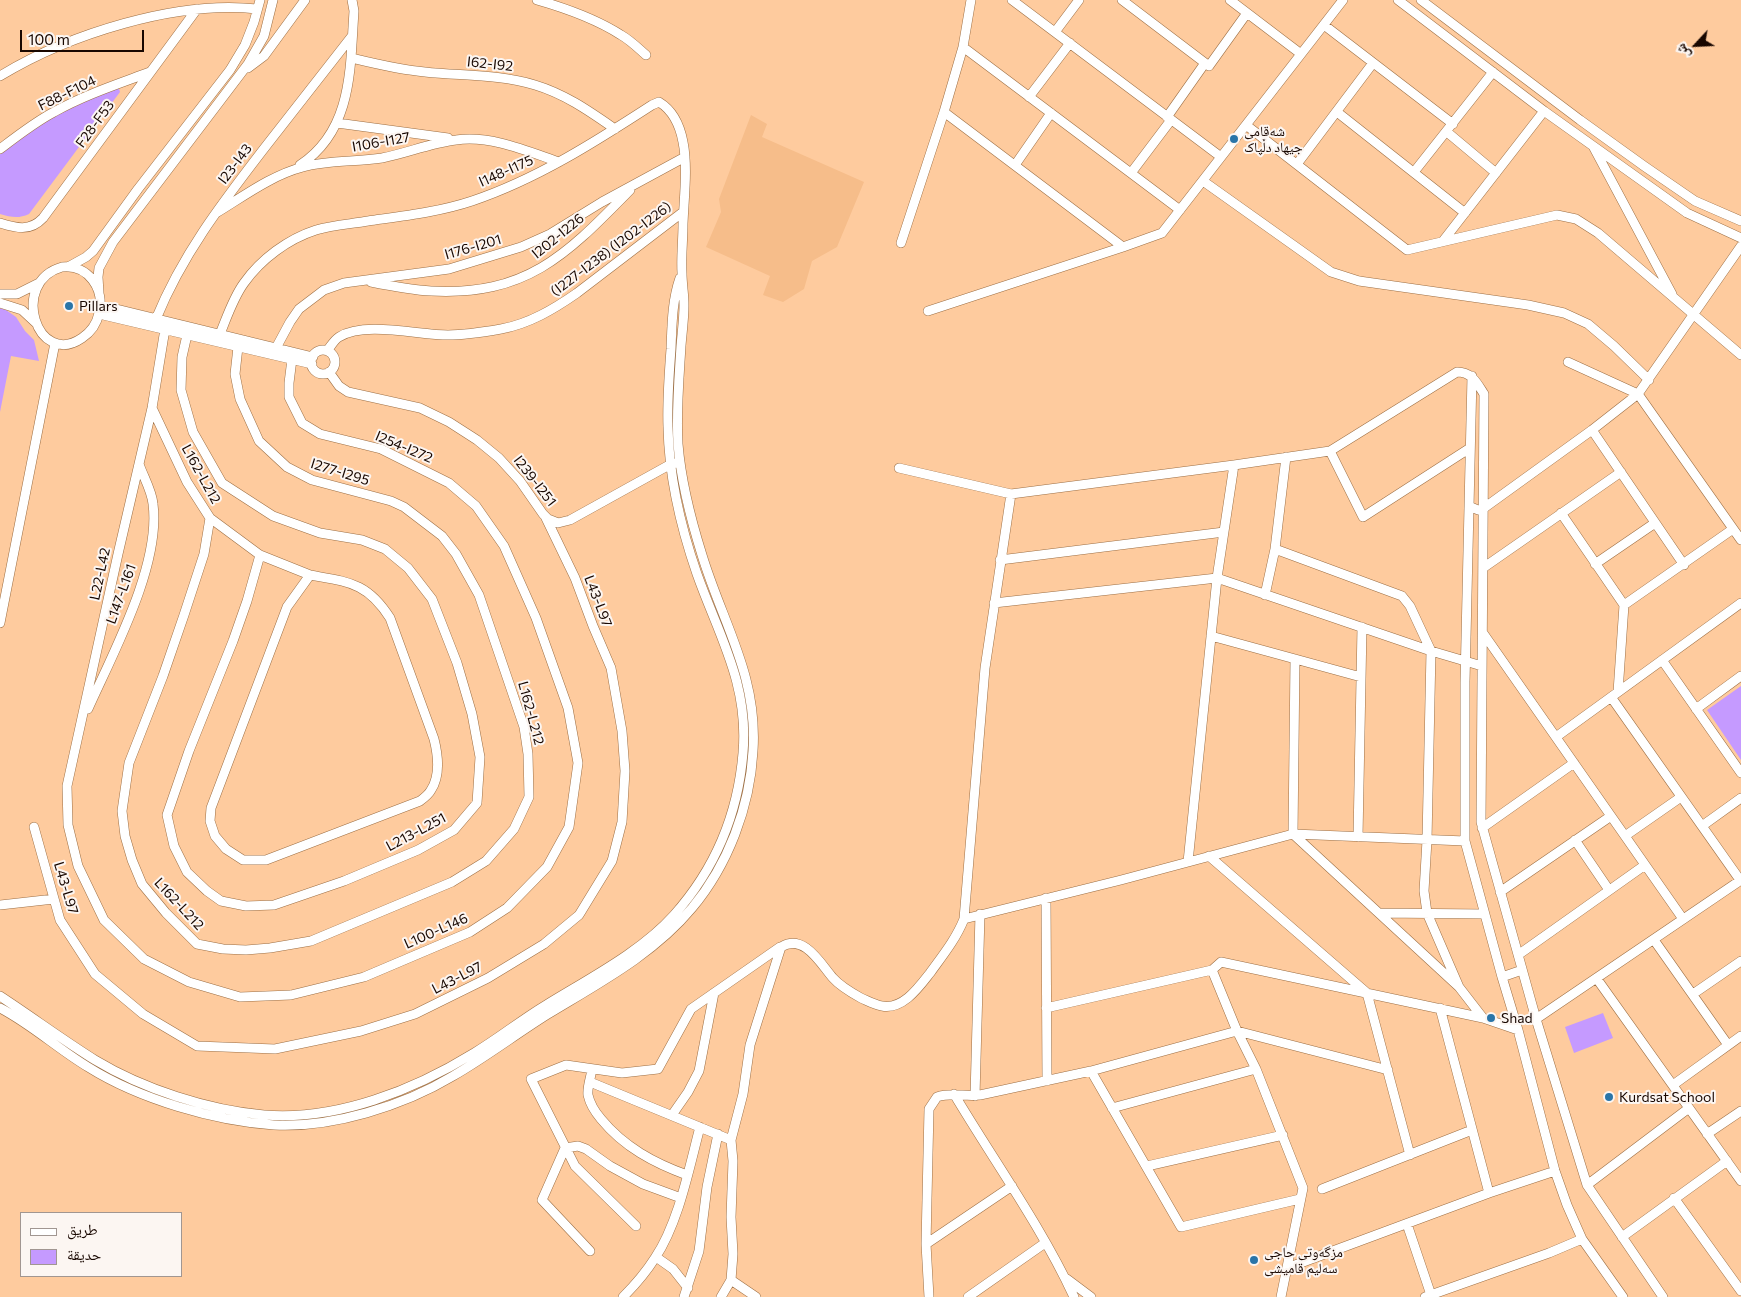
<!DOCTYPE html>
<html>
<head>
<meta charset="utf-8">
<style>
	body { margin:0 }
	#map { position:relative; width:1741px; height:1297px; overflow:hidden; background:#fecb9e; font-family:Commissioner,"Noto Naskh Arabic",sans-serif }
	canvas { display:block }
	.legend { position:absolute; left:20px; top:1212px; width:162px; height:65px; box-sizing:border-box; background:#fcf6f2; border:1px solid #a19691; margin:0; padding:6px 9px; list-style:none; font-size:15px; color:#180700 }
	.legend li { display:flex; align-items:center; gap:10px; height:25px }
	.legend b { width:25px; border:1px solid #a19691 }
	.north { position:absolute; left:1671px; top:20px; width:50px; height:50px; -webkit-text-stroke:4px #fcf6f2; paint-order:stroke; rotate:245deg; font-size:14px; font-weight:700; line-height:20px; text-align:center; color:#180700 }
	.north::after { content:''; display:block; margin:auto; width:18px; height:22px; background:#180700; clip-path:polygon(50% 0,100% 100%,50% 72%,0 100%) }
	.scale { position:absolute; left:20px; top:30px; width:124px; height:22px; box-sizing:border-box; border:2px solid #180700; border-top:0; padding-left:6px; font-size:15px; line-height:18px; white-space:nowrap; color:#180700; -webkit-text-stroke:4px #fcf6f2; paint-order:stroke }
</style>
</head>
<body>
<div id="map">
<canvas width="1741" height="1297"></canvas>
<ul class="legend">
<li><b style="height:6px;background:#fff"></b>طريق</li>
<li><b style="height:14px;background:#c59aff"></b>حديقة</li>
</ul>
<div class="north">ش</div>
<div class="scale">100 m</div>
</div>
<script>
const ctx = document.querySelector('canvas').getContext('2d');
ctx.lineJoin = 'round';
function fillPath(path, color) { ctx.fillStyle = color; ctx.fill(path, 'evenodd'); }
function trace(path, color, width, dash) { ctx.strokeStyle = color; ctx.lineWidth = width; ctx.lineCap = dash ? 'butt' : 'round'; ctx.setLineDash(dash || []); ctx.stroke(path); }
function label(font, color, halo, rows, align = 'center') {
  ctx.font = font + ' Commissioner,"Noto Naskh Arabic",sans-serif'; ctx.lineWidth = 4; ctx.setLineDash([]); ctx.textBaseline = 'middle'; ctx.strokeStyle = halo; ctx.fillStyle = color; for (const [text, x, y, turn = 0] of rows) {
    ctx.save(); ctx.translate(x, y); ctx.rotate((+turn || 0) * Math.PI / 180); ctx.textAlign = isNaN(turn) ? turn : align; if (halo) ctx.strokeText(text, 0, 0); ctx.fillText(text, 0, 0); ctx.restore();
  }
}
const built = new Path2D(`
	M 751,115 L 767,124 L 762,137 L 864,182 L 837,247 L 812,261 L 804,289 L 783,302 L 763,295 L 770,276 L 706,247 L 721,212 L 719,199 Z`);
const green = new Path2D(`
	M 116,87 L 119,89 L 120,92 L 29,214 C 18,219 11,217 0,214 L 0,154 C 38,124 71,105 116,87 Z
	M 0,308 L 6,310 L 16,317 L 25,331 L 34,340 L 39,361 L 11,356 L 0,412 Z
	M 1741,686 L 1741,760 L 1707,710 Z
	M 1603,1013 L 1613,1038 L 1574,1053 L 1565,1027 Z`);
const minor = new Path2D(`
	M 537,0 C 565,8 596,19 621,35 C 630,40 638,48 646,55
	M 1012,0 L 1221,157
	M 1122,0 L 1209,66 L 1247,13
	M 1230,0 L 1301,54
	M 1398,0 L 1544,111 L 1687,213 L 1741,238
	M 1421,0 L 1580,120 L 1644,166 L 1695,201 L 1741,221
	M 1324,25 L 1453,124
	M 1055,32 L 1079,0
	M 963,47 L 1180,210
	M 351,58 C 376,64 400,70 425,72 C 462,76 499,74 535,85 C 565,94 589,111 615,129
	M 248,68 L 264,56 L 305,0
	M 0,76 C 69,34 177,0 257,9
	M 1029,97 L 1070,43
	M 944,112 L 1123,247
	M 1337,112 L 1465,213
	M 1167,117 L 1205,63
	M 337,123 L 448,138
	M 1246,125 L 1407,250 L 1557,215 L 1576,219 L 1598,233 L 1741,355
	M 1447,132 L 1496,173
	M 1594,148 L 1672,294
	M 0,149 C 17,136 35,122 54,112 C 84,95 118,84 150,72
	M 1297,164 L 1373,63
	M 300,165 C 353,130 350,68 354,11 L 352,0
	M 1015,165 L 1051,113
	M 1414,172 L 1493,72
	M 1131,173 L 1171,120
	M 1203,181 L 1331,272 L 1359,281 L 1528,305 L 1564,313 L 1588,324 L 1614,346 L 1649,380
	M 216,213 C 244,196 272,175 303,167 C 328,160 356,162 382,158 C 407,153 431,143 456,140 C 491,135 527,151 559,162
	M 0,223 C 16,228 30,232 43,218 L 197,9
	M 1443,241 L 1544,111
	M 901,243 L 944,112 L 963,47 L 971,0
	M 62,267 C 88,264 105,289 99,313 C 97,323 91,332 82,338 C 37,369 9,282 62,267 Z
	M 68,267 L 86,257 L 93,251 L 138,189 L 230,70 L 245,45 L 254,22 L 260,0
	M 371,282 C 391,286 411,290 431,291 C 528,296 567,254 630,190
	M 99,293 L 98,277 L 99,268 L 113,242 L 248,64 L 264,36 L 273,0
	M 0,294 L 17,294 L 39,283
	M 0,303 L 22,310 L 36,323
	M 100,305 L 313,357
	M 928,311 L 1123,247 L 1162,233 L 1343,0
	M 99,314 L 312,364
	M 156,319 C 183,253 223,202 266,146 C 295,109 323,73 352,36
	M 165,329 L 152,408 L 118,554 L 67,786 L 68,825 L 78,866 L 104,920 L 144,959 L 189,982 L 240,997 L 291,995 L 364,977 L 470,932 L 507,908 L 547,867 L 569,827 L 578,763 L 568,708 L 536,618 L 504,546 L 476,506 L 449,483 L 381,449 L 320,434 L 302,423 L 289,397 L 289,383 L 292,359
	M 187,335 L 182,357 L 181,390 L 193,432 L 222,483 L 273,516 L 320,533 L 362,540 L 385,549 L 408,568 L 432,599 L 457,663 L 472,714 L 480,757 L 477,803 L 454,830 L 418,850 L 344,881 L 274,905 L 246,906 L 221,901 L 207,891 L 187,872 L 174,846 L 167,815 L 189,751 L 233,641 L 247,601 L 260,555
	M 276,348 L 290,322 L 299,309 L 324,290 L 344,283 L 449,269 L 521,247 L 550,234 L 602,202 L 685,157
	M311 362a12 12 0 1 1 24 0a12 12 0 1 1-24 0Z
	M 327,351 C 331,346 334,340 339,337 C 365,321 418,335 448,335 C 466,335 484,332 501,329 C 529,324 554,309 577,293 L 683,212
	M 1568,362 L 1638,394 L 1741,540
	M 329,372 L 339,386 L 348,392 L 420,408 L 449,422 L 477,440 L 499,458 L 520,481 L 543,514 L 548,519 L 558,523 L 570,520 L 671,464 L 676,463
	M 1472,376 L 1465,682 L 1465,841 L 1502,977 L 1518,1030 L 1555,1171 L 1567,1205 L 1582,1239 L 1623,1297
	M 152,408 L 187,482 L 210,518 L 204,554 L 184,615 L 163,676 L 129,763 L 122,811 L 125,836 L 132,860 L 142,884 L 166,913 L 197,944 L 223,949 L 246,950 L 270,948 L 311,941 L 452,882 L 486,861 L 514,829 L 529,797 L 528,754 L 524,727 L 479,595 L 456,554 L 442,536 L 404,507 L 391,501 L 312,480 L 287,467 L 259,441 L 240,399 L 235,374 L 238,347
	M 1592,430 L 1684,565
	M 1330,451 L 1363,517 L 1470,448
	M 899,468 L 1011,494 L 1234,465 L 1330,451 L 1457,372 C 1472,372 1477,383 1484,394 L 1481,822 L 1536,1019 L 1587,1185 L 1663,1297
	M 1469,506 L 1478,510 L 1484,508 L 1592,430 L 1638,394 L 1741,246
	M 1561,513 L 1624,605 L 1618,692
	M 210,518 L 260,555 L 310,575 L 287,607 L 211,808 L 210,821 L 215,836 L 226,849 L 243,860 L 266,860 L 420,801 C 424,798 429,794 431,790 C 441,775 438,755 434,739 L 390,618 C 367,582 348,582 310,575
	M 1275,549 L 1402,596 L 1410,606 L 1431,651 L 1427,840 L 1424,891 L 1427,913 L 1459,987
	M 1000,560 L 1224,532
	M 1595,564 L 1655,523
	M 1483,568 L 1621,472
	M 1265,595 L 1275,549 L 1286,457
	M 994,603 L 1217,578 L 1431,651 L 1482,666
	M 1624,605 L 1733,529
	M 0,623 L 55,343
	M 1483,633 L 1683,919
	M 1211,636 L 1361,677
	M 1295,659 L 1293,834 L 1459,987 L 1483,1018
	M 1662,660 L 1741,773
	M 1611,697 L 1740,880
	M 88,709 C 113,653 161,565 153,504 C 152,491 143,476 139,464
	M 1696,709 L 1741,676
	M 1556,737 L 1741,603
	M 1702,826 L 1741,798
	M 34,827 L 60,920 L 95,974 L 143,1014 L 197,1046 L 275,1049 L 361,1031 L 415,1014 L 488,978 L 544,944 L 579,915 L 612,861 L 622,822 L 625,771 L 622,731 L 611,668 L 593,626 L 575,578 L 545,516
	M 1482,828 L 1574,763
	M 1625,836 L 1681,797
	M 1358,837 L 1362,627
	M 1575,840 L 1609,890
	M 1209,856 L 1367,993 L 1410,1155
	M 1188,862 L 1217,578 L 1234,465
	M 1500,892 L 1611,816
	M 1046,898 L 1047,1081
	M 0,905 L 54,899
	M 1379,913 L 1485,914
	M 964,919 L 1121,880 L 1293,834 L 1465,841
	M 1654,940 L 1728,1045
	M 1518,955 L 1645,865
	M 1502,977 L 1522,970
	M 1597,979 L 1741,1181
	M 1693,994 L 1741,961
	M 0,996 C 32,1017 63,1040 95,1060 C 143,1089 208,1110 264,1115 C 337,1121 414,1090 474,1053 C 499,1038 521,1020 546,1005 C 588,979 641,952 674,915 C 715,869 738,813 743,753 C 749,684 719,636 697,574 C 681,528 669,477 668,427 C 667,401 669,375 671,349 C 672,325 672,301 680,278
	M 0,1008 C 31,1024 58,1049 88,1067 C 139,1099 214,1121 274,1125 C 332,1128 403,1106 453,1076 C 486,1057 516,1034 548,1014 C 599,983 654,954 692,908 C 728,865 750,807 753,751 C 758,676 723,624 702,555 C 691,520 681,481 678,444 C 676,411 679,379 681,346 C 682,333 684,319 684,305 C 684,294 682,284 682,273 C 681,257 683,240 683,224 C 684,198 688,167 683,142 C 680,126 674,111 659,102 L 652,105 C 595,142 537,179 472,201 C 439,212 403,216 368,221 C 351,224 333,225 316,230 C 288,239 261,259 244,283 C 233,298 227,317 220,334
	M 1046,1008 L 1212,970
	M 1440,1008 L 1489,1193
	M 1536,1019 L 1741,880
	M 592,1069 C 591,1077 587,1087 588,1095 C 590,1104 595,1112 601,1119 C 624,1147 654,1163 687,1175
	M 1091,1071 L 1181,1227 L 1300,1199
	M 590,1082 L 731,1140
	M 1673,1085 L 1741,1036
	M 954,1094 C 994,1161 1041,1226 1074,1297
	M 975,1096 L 980,914
	M 1112,1108 L 1256,1069
	M 672,1115 L 688,1092 L 699,1071 L 714,993
	M 1707,1134 L 1741,1111
	M 565,1148 L 578,1146 L 586,1149 L 610,1166 L 643,1184 L 681,1198
	M 565,1148 L 542,1200 L 590,1251
	M 1147,1166 L 1283,1135
	M 1587,1185 L 1689,1108
	M 1322,1189 L 1472,1130
	M 1674,1198 L 1741,1291
	M 1407,1224 L 1431,1295
	M 636,1226 L 575,1166 L 531,1079 L 566,1065 L 622,1073 L 658,1069 L 691,1009 L 780,947
	M 1622,1237 L 1727,1161
	M 926,1244 L 1012,1186
	M 656,1257 L 673,1269 L 688,1288
	M 1287,1268 L 1489,1193 L 1555,1171
	M 1067,1279 L 1091,1297
	M 731,1280 L 756,1297
	M 623,1297 C 635,1285 646,1272 655,1258 C 679,1222 689,1168 700,1127
	M 684,1297 L 699,1251 L 707,1187 L 718,1134
	M 721,1297 L 731,1280 L 733,1254 L 731,1217 L 733,1161 L 731,1140 L 743,1094 L 750,1045 L 781,947 C 804,933 820,963 833,978 C 840,986 852,993 861,998 C 868,1001 875,1005 882,1006 C 903,1010 919,987 930,973 C 943,955 956,939 964,919 L 985,668 L 1011,494
	M 929,1297 L 926,1244 L 929,1109 L 937,1097 C 952,1092 965,1097 980,1095 L 1091,1071 L 1237,1031 L 1388,1070
	M 968,1297 L 1045,1243
	M 1281,1297 L 1303,1188 L 1256,1069 L 1237,1031 L 1212,970 L 1221,962 L 1483,1018 L 1518,1030
	M 1425,1297 L 1549,1253 L 1582,1239`);
const markers = [
	[1234,139,5,"#2a75a8"],
	[69,306,5,"#2a75a8"],
	[1491,1018,5,"#2a75a8"],
	[1609,1097,5,"#2a75a8"],
	[1254,1260,5,"#2a75a8"]
];
const streetNames = [
	["I62-I92",490,64,6],
	["F88-F104",67,93,-26],
	["F28-F53",95,124,-54],
	["I106-I127",381,142,-10],
	["I23-I43",235,164,-53],
	["I148-I175",506,171,-24],
	["I202-I226",558,236,-39],
	["I176-I201",473,247,-16],
	["(I227-I238) (I202-I226)",611,249,-37],
	["I254-I272",404,447,23],
	["I277-I295",340,472,17],
	["L162-L212",201,474,61],
	["I239-I251",535,481,52],
	["L22-L42",100,574,-78],
	["L147-L161",121,594,-70],
	["L43-L97",598,601,69],
	["L162-L212",531,713,75],
	["L213-L251",416,832,-28],
	["L43-L97",66,888,73],
	["L162-L212",179,904,47],
	["L100-L146",436,931,-24],
	["L43-L97",457,978,-27]
];
const poiNames = [
	["شەقامی",1244,131],
	["جیهاد دڵپاک",1244,147],
	["Pillars",79,306],
	["Shad",1501,1018],
	["Kurdsat School",1619,1097],
	["مزگەوتی حاجی",1264,1252],
	["سەلیم قامیشی",1264,1268]
];
fillPath(built, '#f6bd8a');
fillPath(green, '#c59aff');
trace(minor, '#9d6f44', 10);
trace(minor, '#fff', 9);
for (const [x, y, r, color] of markers) { const dot = new Path2D(); dot.arc(x, y, r, 0, 2 * Math.PI); ctx.fillStyle = color; ctx.fill(dot); trace(dot, '#fcf6f2', 2); }
label('14px', '#180700', '#fcf6f2', streetNames);
label('14px', '#180700', '#fcf6f2', poiNames, 'left');
</script>
</body>
</html>
